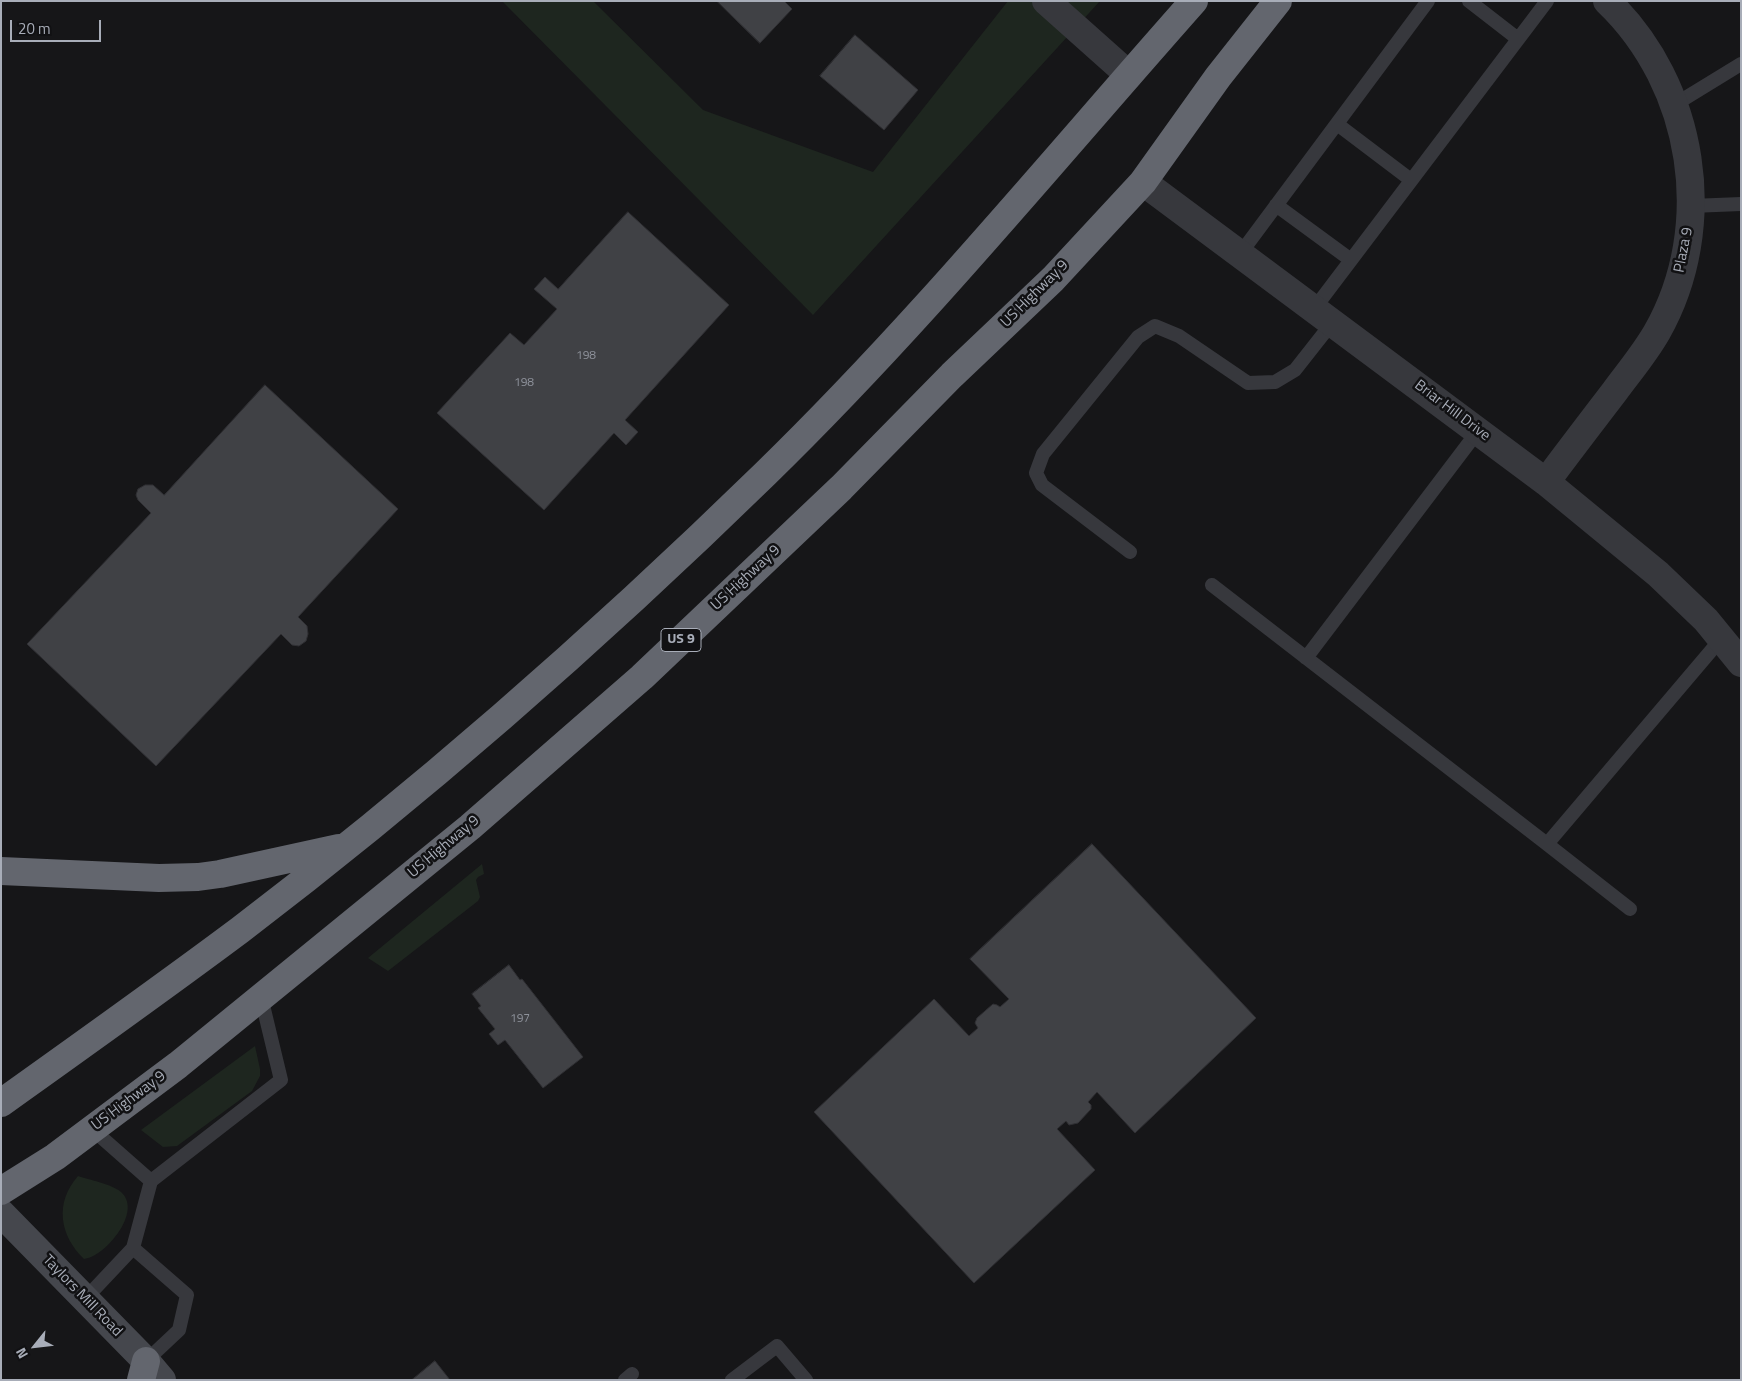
<!DOCTYPE html>
<html>
<head>
<meta charset="utf-8">
<style>
	body { margin:0 }
	#map { position:relative; width:1742px; height:1381px; overflow:hidden; background:#161618; font-family:"Titillium Web",sans-serif }
	canvas { display:block }
	.frame { position:absolute; inset:0; border:2px solid #a8adb8; pointer-events:none }
	.north { position:absolute; left:10px; top:1321px; width:50px; height:50px; -webkit-text-stroke:4px #111113; paint-order:stroke; rotate:241deg; font-size:14px; font-weight:700; line-height:20px; text-align:center; color:#a8adb8 }
	.north::after { content:''; display:block; margin:auto; width:18px; height:22px; background:#a8adb8; clip-path:polygon(50% 0,100% 100%,50% 72%,0 100%) }
	.scale { position:absolute; left:10px; top:20px; width:91px; height:22px; box-sizing:border-box; border:2px solid #a8adb8; border-top:0; padding-left:6px; font-size:15px; line-height:18px; white-space:nowrap; color:#a8adb8; -webkit-text-stroke:4px #111113; paint-order:stroke }
</style>
</head>
<body>
<div id="map">
<canvas width="1742" height="1381"></canvas>
<div class="frame"></div>
<div class="north">N</div>
<div class="scale">20 m</div>
</div>
<script>
const ctx = document.querySelector('canvas').getContext('2d');
ctx.lineJoin = 'round';
function fillPath(path, color) { ctx.fillStyle = color; ctx.fill(path, 'evenodd'); }
function trace(path, color, width, dash) { ctx.strokeStyle = color; ctx.lineWidth = width; ctx.lineCap = dash ? 'butt' : 'round'; ctx.setLineDash(dash || []); ctx.stroke(path); }
function label(font, color, halo, rows, align = 'center') {
  ctx.font = font + ' "Titillium Web",sans-serif'; ctx.lineWidth = 5; ctx.setLineDash([]); ctx.textBaseline = 'middle'; ctx.strokeStyle = halo; ctx.fillStyle = color; for (const [text, x, y, turn = 0] of rows) {
    ctx.save(); ctx.translate(x, y); ctx.rotate((+turn || 0) * Math.PI / 180); ctx.textAlign = isNaN(turn) ? turn : align; if (halo) ctx.strokeText(text, 0, 0); ctx.fillText(text, 0, 0); ctx.restore();
  }
}
const green = new Path2D(`
	M 502,1 L 593,1 L 703,110 L 873,172 L 1008,1 L 1100,1 L 813,315 Z
	M 482,864 L 484,874 L 478,877 L 476,880 L 480,897 L 478,901 L 388,971 L 368,958 Z
	M 255,1046 L 260,1069 L 260,1076 L 252,1091 L 177,1146 L 163,1147 L 141,1130 Z
	M 78,1176 C 89,1180 112,1184 121,1192 C 141,1210 112,1246 95,1255 C 92,1257 88,1258 84,1259 C 60,1236 54,1203 78,1176 Z`);
const building = new Path2D(`
	M 717,1 L 784,1 L 792,9 L 760,43 Z
	M 855,35 L 918,90 L 884,130 L 820,76 Z
	M 628,212 L 729,305 L 625,420 L 638,432 L 626,445 L 614,433 L 544,510 L 437,413 L 510,333 L 524,345 L 557,309 L 534,289 L 545,277 L 558,289 Z
	M 265,385 L 398,509 L 298,617 L 307,626 L 308,634 L 306,641 L 299,646 L 292,645 L 281,634 L 156,766 L 27,644 L 151,513 L 138,500 L 136,495 L 138,489 L 145,485 L 153,485 L 164,495 Z
	M 1092,844 L 1256,1018 L 1135,1133 L 1097,1092 L 1088,1102 L 1091,1105 L 1091,1109 L 1078,1123 L 1069,1125 L 1066,1121 L 1057,1129 L 1095,1170 L 974,1283 L 814,1112 L 934,999 L 969,1036 L 978,1028 L 975,1023 L 977,1018 L 993,1004 L 997,1005 L 1000,1007 L 1009,999 L 970,959 Z
	M 509,965 L 520,980 L 522,979 L 583,1057 L 543,1088 L 505,1040 L 498,1045 L 489,1034 L 495,1029 L 478,1008 L 481,1006 L 472,994 Z
	M 435,1361 L 450,1380 L 412,1380 Z`);
const lane = new Path2D(`
	M 1469,1 L 1518,39
	M 1674,105 L 1741,64
	M 1337,124 L 1411,180
	M 1276,205 L 1351,260
	M 1691,206 L 1741,204
	M 1240,254 L 1428,1
	M 1314,309 L 1547,1
	M 1130,552 L 1042,485 L 1036,473 L 1043,454 L 1138,337 L 1155,326 L 1179,336 L 1248,383 L 1275,382 L 1295,370 L 1332,323
	M 1212,585 L 1547,844 L 1721,639
	M 1306,658 L 1478,431
	M 1547,844 L 1630,909
	M 92,1129 L 151,1181
	M 85,1299 L 133,1248
	M 146,1361 L 179,1330 L 187,1295 L 133,1248 L 151,1181 L 281,1080 L 261,997
	M 625,1380 L 632,1374
	M 732,1380 L 777,1346 L 806,1380`);
const street = new Path2D(`
	M 1046,1 L 1129,75
	M 1143,182 L 1546,482 L 1658,574 L 1706,620 L 1741,663
	M 1546,482 C 1569,451 1592,421 1615,391 C 1629,372 1645,353 1657,332 C 1717,226 1695,85 1607,1`);
const secondary = new Path2D(`
	M 1,1213 L 146,1361 L 162,1380`);
const highway = new Path2D(`
	M 1,871 L 159,878 L 198,877 L 220,874 L 339,848
	M 1,1103 C 81,1046 161,989 240,930 C 424,790 599,636 765,474 C 918,325 1053,160 1194,1
	M 1,1191 L 55,1157 L 178,1065 L 470,827 L 642,677 L 841,488 L 952,375 L 1053,279 L 1143,182 L 1218,77 L 1278,1
	M 141,1380 L 146,1361`);
const numberNames = [
	["198",586,356],
	["198",524,383],
	["197",520,1019]
];
const shields = [
	[681,640,40]
];
const shieldNames = [
	["US 9",681,640]
];
const streetNames = [
	["Plaza 9",1684,250,-79],
	["US Highway 9",1035,294,-45],
	["Briar Hill Drive",1452,411,37],
	["US Highway 9",746,578,-43],
	["US Highway 9",444,847,-40],
	["US Highway 9",129,1101,-37],
	["Taylors Mill Road",82,1296,46]
];
fillPath(green, '#1e261f');
fillPath(building, '#404145');
trace(building, '#303034', 1);
trace(lane, '#37383d', 14);
trace(street, '#37383d', 28);
trace(secondary, '#45474d', 28);
trace(highway, '#63666e', 28);
label('12px', '#8e929b', null, numberNames);
for (const [x, y, w] of shields) { const box = new Path2D(); box.roundRect(x - w / 2, y - 11.5, w, 23, 4); ctx.fillStyle = '#111113'; ctx.fill(box); trace(box, '#a8adb8', 1); }
label('bold 14px', '#a8adb8', null, shieldNames);
label('15px', '#a8adb8', '#111113', streetNames);
</script>
</body>
</html>
